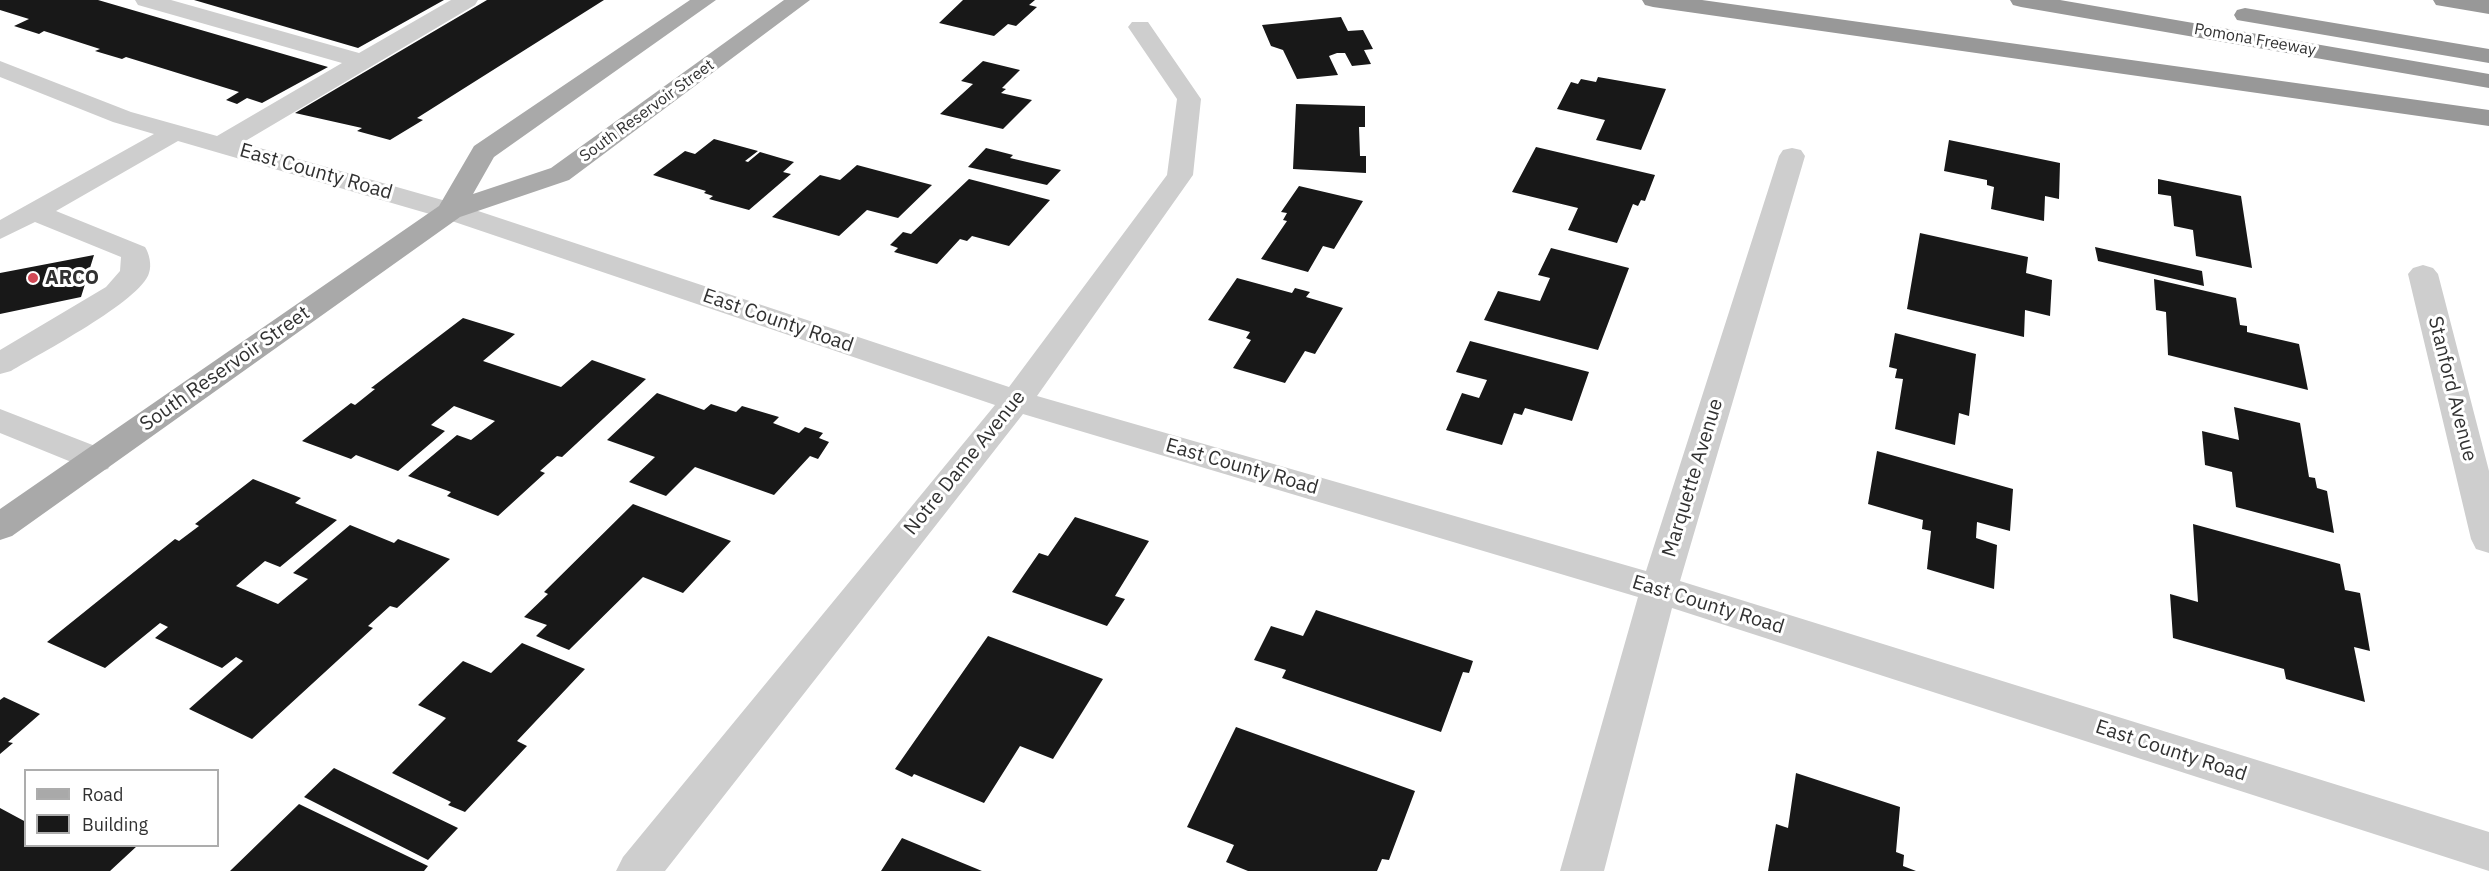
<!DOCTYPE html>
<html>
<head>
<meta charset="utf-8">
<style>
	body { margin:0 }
	#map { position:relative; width:2489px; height:871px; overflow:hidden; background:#fff; font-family:"IBM Plex Sans",sans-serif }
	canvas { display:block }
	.legend { position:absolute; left:24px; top:769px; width:195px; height:78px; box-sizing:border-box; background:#fff; border:2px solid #adadad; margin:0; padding:8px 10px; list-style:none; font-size:18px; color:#313131 }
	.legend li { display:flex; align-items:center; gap:12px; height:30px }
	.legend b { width:30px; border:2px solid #adadad }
</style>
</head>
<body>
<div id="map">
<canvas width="2489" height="871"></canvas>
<ul class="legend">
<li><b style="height:8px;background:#a9a9a9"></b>Road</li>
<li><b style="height:16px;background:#181818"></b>Building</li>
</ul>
</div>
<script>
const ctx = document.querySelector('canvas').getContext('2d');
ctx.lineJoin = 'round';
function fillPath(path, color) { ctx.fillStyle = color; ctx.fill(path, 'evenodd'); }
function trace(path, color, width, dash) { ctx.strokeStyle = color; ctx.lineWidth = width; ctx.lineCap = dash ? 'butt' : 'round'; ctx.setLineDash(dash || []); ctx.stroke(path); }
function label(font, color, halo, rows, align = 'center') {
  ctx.font = font + ' "IBM Plex Sans",sans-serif'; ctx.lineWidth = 6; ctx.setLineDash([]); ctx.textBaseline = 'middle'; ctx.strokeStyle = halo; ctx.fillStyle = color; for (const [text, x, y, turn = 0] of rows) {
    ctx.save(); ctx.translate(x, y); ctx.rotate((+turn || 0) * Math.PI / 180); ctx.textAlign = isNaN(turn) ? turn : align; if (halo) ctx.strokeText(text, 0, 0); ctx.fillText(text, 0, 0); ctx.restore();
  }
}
const building = new Path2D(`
	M 0,0 L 98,0 L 328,67 L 262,103 L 247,98 L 237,104 L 226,100 L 239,92 L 126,57 L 122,59 L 95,51 L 100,49 L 44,31 L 39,34 L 14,26 L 29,19 L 0,10 Z
	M 194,0 L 444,0 L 358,48 Z
	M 487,0 L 604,0 L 417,118 L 423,120 L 390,140 L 357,131 L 362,128 L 295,113 Z
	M 963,0 L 1035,0 L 1029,5 L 1037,7 L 1016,26 L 1008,24 L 994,36 L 939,23 Z
	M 1341,17 L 1348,31 L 1363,30 L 1373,49 L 1364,50 L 1371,64 L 1352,66 L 1345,53 L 1337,53 L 1329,56 L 1338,75 L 1297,79 L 1283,50 L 1271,46 L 1262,25 Z
	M 983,61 L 1020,70 L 1002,88 L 1006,89 L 1001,93 L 1032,100 L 1003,129 L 940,114 L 973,84 L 961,81 Z
	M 1598,77 L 1666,89 L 1641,150 L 1596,140 L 1605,120 L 1557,109 L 1571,82 L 1578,84 L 1581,79 L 1596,82 Z
	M 1296,104 L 1365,106 L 1365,127 L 1359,127 L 1360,156 L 1366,156 L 1366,173 L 1293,169 Z
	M 714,139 L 758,151 L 745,161 L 748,162 L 760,152 L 794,162 L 783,172 L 791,174 L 749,210 L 709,199 L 713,196 L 704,193 L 706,191 L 653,175 L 685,151 L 695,154 Z
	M 1949,140 L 2060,163 L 2059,199 L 2045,196 L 2044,221 L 1991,209 L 1994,187 L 1987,185 L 1987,180 L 1944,171 Z
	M 1536,147 L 1655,175 L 1645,201 L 1641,200 L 1638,206 L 1633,204 L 1617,243 L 1568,230 L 1578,208 L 1512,192 Z
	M 986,148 L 1013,155 L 1010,158 L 1061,170 L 1047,185 L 968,167 Z
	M 857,165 L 932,185 L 898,218 L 867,210 L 839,236 L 772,217 L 820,175 L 840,180 Z
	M 969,179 L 1050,200 L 1009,246 L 972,236 L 967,241 L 960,239 L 937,264 L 894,252 L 898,248 L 890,245 L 903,232 L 911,234 Z
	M 2158,179 L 2241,196 L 2252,268 L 2196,256 L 2193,230 L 2174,226 L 2171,196 L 2158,194 Z
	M 1299,186 L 1363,201 L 1334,249 L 1323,246 L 1308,272 L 1261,259 L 1287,221 L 1283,220 L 1287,213 L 1281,212 Z
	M 1920,233 L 2028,257 L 2026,273 L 2052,280 L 2050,316 L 2025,310 L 2024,337 L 1907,309 Z
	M 2095,247 L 2202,271 L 2204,286 L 2098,261 Z
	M 1551,248 L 1629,268 L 1598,350 L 1484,320 L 1498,291 L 1540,301 L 1550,278 L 1538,275 Z
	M 94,255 L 81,297 L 0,314 L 0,273 Z
	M 1237,278 L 1292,293 L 1295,288 L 1310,292 L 1306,297 L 1343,308 L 1315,354 L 1305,351 L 1285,383 L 1233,368 L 1251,340 L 1246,338 L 1250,332 L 1208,320 Z
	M 2154,279 L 2236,298 L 2240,325 L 2247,326 L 2247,332 L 2299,344 L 2308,390 L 2168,355 L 2166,312 L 2156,310 Z
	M 463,318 L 515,334 L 483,361 L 561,387 L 592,360 L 646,379 L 562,457 L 557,456 L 540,471 L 545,473 L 498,516 L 447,496 L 451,492 L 408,476 L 457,435 L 471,440 L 495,421 L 454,406 L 431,425 L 445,431 L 398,471 L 356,455 L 351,459 L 302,441 L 351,403 L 355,405 L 375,389 L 371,388 Z
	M 1895,333 L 1976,354 L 1969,416 L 1959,413 L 1955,445 L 1895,429 L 1903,379 L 1895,378 L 1897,369 L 1889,367 Z
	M 1470,341 L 1589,372 L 1572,421 L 1525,408 L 1522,415 L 1514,413 L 1502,445 L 1446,430 L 1462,393 L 1479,398 L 1487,380 L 1456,372 Z
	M 657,393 L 704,410 L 711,404 L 736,412 L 742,406 L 779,417 L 773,423 L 799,433 L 805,427 L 823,433 L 819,438 L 829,442 L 818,459 L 810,456 L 774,495 L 695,467 L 666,496 L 629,482 L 655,457 L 607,440 Z
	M 2234,407 L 2300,423 L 2309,477 L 2315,478 L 2317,488 L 2327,491 L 2334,533 L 2236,507 L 2232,472 L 2205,465 L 2202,431 L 2239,440 Z
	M 1877,451 L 2013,489 L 2010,531 L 1977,522 L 1976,538 L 1997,545 L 1994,589 L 1927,569 L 1931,531 L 1922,529 L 1923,520 L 1868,504 Z
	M 253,479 L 301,498 L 295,503 L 337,520 L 280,567 L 265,561 L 236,586 L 278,604 L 308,579 L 293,573 L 350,525 L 394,543 L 398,539 L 450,559 L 397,608 L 390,606 L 368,626 L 373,628 L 252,739 L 189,709 L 243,661 L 236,657 L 222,668 L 155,638 L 168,627 L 160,623 L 105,668 L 47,642 L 175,539 L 179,541 L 199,526 L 195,524 Z
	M 633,504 L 731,541 L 683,593 L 643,577 L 569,650 L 536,636 L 547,625 L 524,617 L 548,594 L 544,592 Z
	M 1075,517 L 1149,541 L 1115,596 L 1125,599 L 1107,626 L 1012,592 L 1039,553 L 1048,556 Z
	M 2193,524 L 2340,564 L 2345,590 L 2360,593 L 2370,651 L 2354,647 L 2365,702 L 2286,679 L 2284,669 L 2173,638 L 2170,594 L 2198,602 Z
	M 1316,610 L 1473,661 L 1469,673 L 1463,672 L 1441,732 L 1282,678 L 1286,670 L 1254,660 L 1271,626 L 1303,636 Z
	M 988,636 L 1103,679 L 1053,759 L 1020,746 L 984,803 L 914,774 L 912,777 L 895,769 Z
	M 522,643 L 585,669 L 517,741 L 527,746 L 465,812 L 448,805 L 451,802 L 392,773 L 446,718 L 418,705 L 463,661 L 491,673 Z
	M 4,697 L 40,714 L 8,742 L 13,743 L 0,754 L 0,700 Z
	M 1236,727 L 1415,791 L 1389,860 L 1382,859 L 1377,871 L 1248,871 L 1226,862 L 1234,845 L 1187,827 Z
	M 334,768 L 458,828 L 428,860 L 304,797 Z
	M 1796,773 L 1900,807 L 1896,852 L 1904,855 L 1903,866 L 1916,871 L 1768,871 L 1776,824 L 1788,828 Z
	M 299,804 L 428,866 L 424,871 L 230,871 Z
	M 0,808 L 26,822 L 26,846 L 137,846 L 110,871 L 0,871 Z
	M 902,838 L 982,871 L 881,871 Z`);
const minor = new Path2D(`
	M 135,0 L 171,0 L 359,53 L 451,0 L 478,0 L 475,5 L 242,143 L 460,205 L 1009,387 L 1167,175 L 1177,99 L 1128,27 L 1132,22 L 1148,22 L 1201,99 L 1193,175 L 1037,396 L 1646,571 L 1779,156 L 1783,150 L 1792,148 L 1801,150 L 1805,156 L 1680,581 L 2489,832 L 2489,871 L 1672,608 L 1604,871 L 1560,871 L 1638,597 L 1023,414 L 665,871 L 616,871 L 623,857 L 995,405 L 440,217 L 178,141 L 56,211 L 145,247 C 149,253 152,265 149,273 C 141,301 39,354 11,371 L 0,374 L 0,350 L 106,287 L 120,271 L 121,257 L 35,222 L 0,239 L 0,220 L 154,134 L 113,122 L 0,77 L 0,61 L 131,112 L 217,136 L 342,63 L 138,5 Z
	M 2423,265 L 2433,268 L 2438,274 L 2489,471 L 2489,553 L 2476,549 L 2471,539 L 2408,274 L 2413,268 Z
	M 0,409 L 108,451 L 113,460 L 108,469 L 96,472 L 0,433 Z`);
const major = new Path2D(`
	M 690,0 L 716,0 L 494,157 L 473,194 L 551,168 L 784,0 L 810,0 L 569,180 L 460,217 L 12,536 L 0,540 L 0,509 L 439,206 L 474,146 Z`);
const highway = new Path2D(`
	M 1642,0 L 1702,0 L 2489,110 L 2489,126 L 1653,7 L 1645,5 Z
	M 2010,0 L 2060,0 L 2489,74 L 2489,88 L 2021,7 L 2013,5 Z
	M 2433,0 L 2489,0 L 2489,14 L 2436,5 Z
	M 2245,8 L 2489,49 L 2489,63 L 2237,20 L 2234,15 L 2237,10 Z`);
const markers = [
	[33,278,6,"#d24956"]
];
const farStreetnames = [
	["Pomona Freeway",2255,40,10],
	["South Reservoir Street",647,111,-36]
];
const streetNames = [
	["East County Road",316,172,16],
	["East County Road",778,321,19],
	["South Reservoir Street",225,369,-35],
	["Stanford Avenue",2452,389,76],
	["Notre Dame Avenue",965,463,-51],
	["East County Road",1242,467,16],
	["Marquette Avenue",1693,478,-73],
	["East County Road",1708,605,17],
	["East County Road",2171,751,18]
];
const poiNames = [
	["ARCO",45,278]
];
fillPath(building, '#181818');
fillPath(minor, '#cecece');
fillPath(major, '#a9a9a9');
fillPath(highway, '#989898');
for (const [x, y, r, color] of markers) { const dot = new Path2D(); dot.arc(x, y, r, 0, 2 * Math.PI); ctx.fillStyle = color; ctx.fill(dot); trace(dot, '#fff', 2); }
label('16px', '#313131', '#fff', farStreetnames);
label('20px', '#313131', '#fff', streetNames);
label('bold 20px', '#313131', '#fff', poiNames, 'left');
</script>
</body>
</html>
